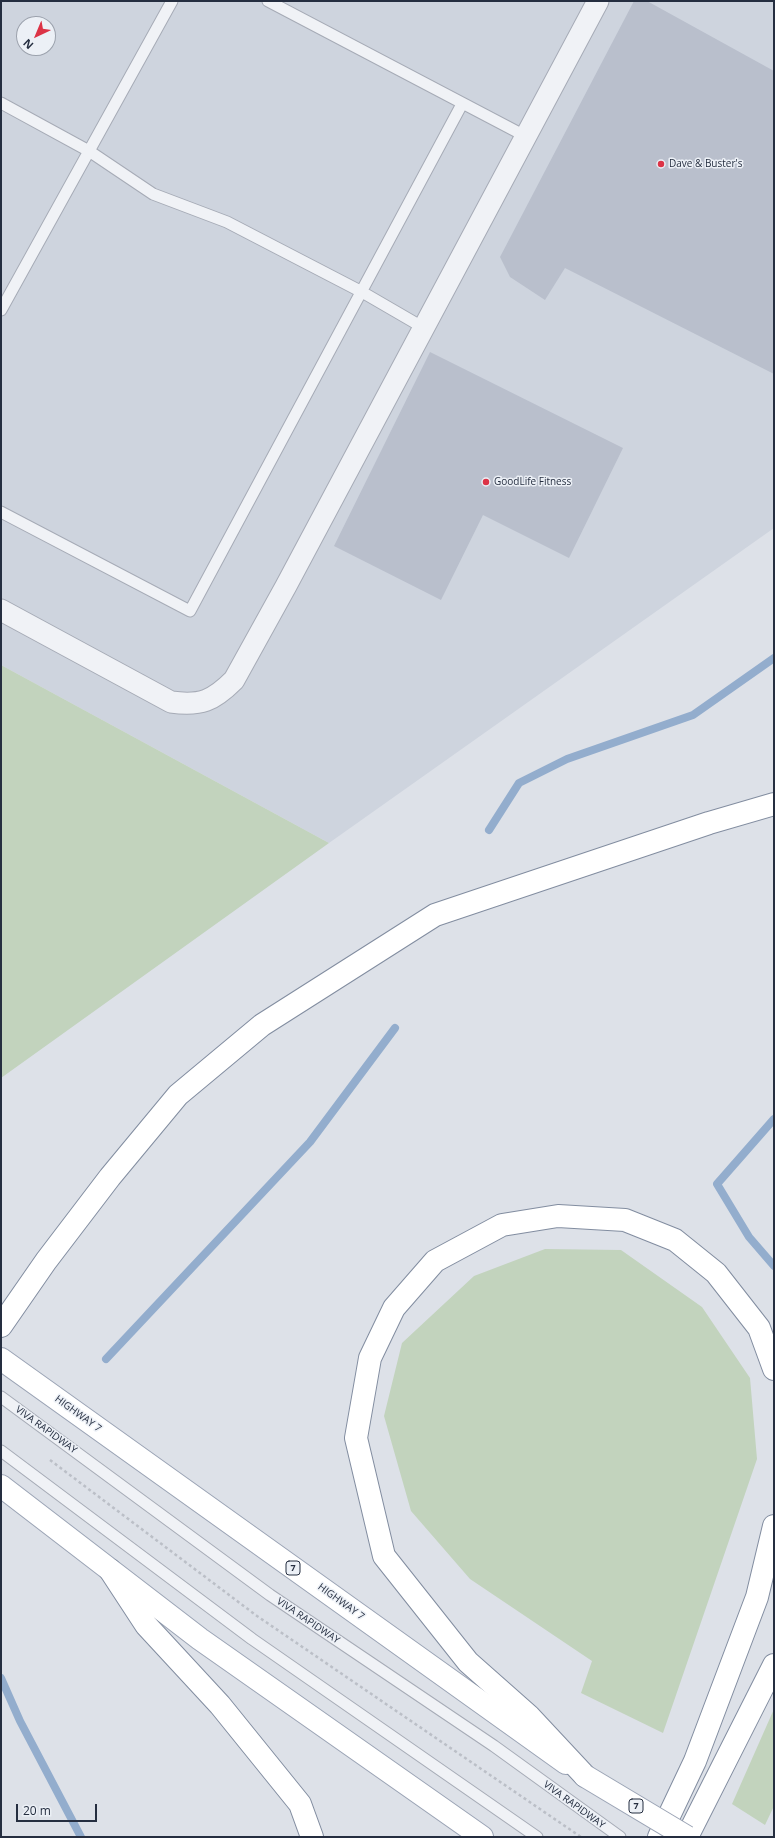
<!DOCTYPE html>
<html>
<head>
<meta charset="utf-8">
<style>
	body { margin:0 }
	#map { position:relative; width:775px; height:1838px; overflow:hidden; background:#dde1e8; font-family:"Open Sans",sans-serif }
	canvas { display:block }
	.frame { position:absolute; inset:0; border:2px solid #252e40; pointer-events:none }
	.north { position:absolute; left:16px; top:16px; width:40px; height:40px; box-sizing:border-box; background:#ecf0f6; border:1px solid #9ca2ad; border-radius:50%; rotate:224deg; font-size:11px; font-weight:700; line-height:16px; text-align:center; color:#252e40 }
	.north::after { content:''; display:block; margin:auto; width:14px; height:18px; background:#dc3346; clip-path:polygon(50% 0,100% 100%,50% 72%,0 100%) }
	.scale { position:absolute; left:16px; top:1804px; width:81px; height:18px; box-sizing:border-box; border:2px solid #252e40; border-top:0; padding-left:5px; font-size:12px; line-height:14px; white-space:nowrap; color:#252e40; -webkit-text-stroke:3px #ecf0f6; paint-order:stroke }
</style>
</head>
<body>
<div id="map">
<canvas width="775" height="1838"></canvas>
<div class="frame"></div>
<div class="north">N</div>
<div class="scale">20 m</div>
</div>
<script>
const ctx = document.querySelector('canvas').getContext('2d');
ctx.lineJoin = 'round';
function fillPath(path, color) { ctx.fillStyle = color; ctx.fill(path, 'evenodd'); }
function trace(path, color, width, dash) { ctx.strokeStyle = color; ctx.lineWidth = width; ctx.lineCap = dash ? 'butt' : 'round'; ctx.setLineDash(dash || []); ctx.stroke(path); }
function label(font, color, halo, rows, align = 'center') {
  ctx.font = font + ' "Open Sans",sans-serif'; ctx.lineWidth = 3; ctx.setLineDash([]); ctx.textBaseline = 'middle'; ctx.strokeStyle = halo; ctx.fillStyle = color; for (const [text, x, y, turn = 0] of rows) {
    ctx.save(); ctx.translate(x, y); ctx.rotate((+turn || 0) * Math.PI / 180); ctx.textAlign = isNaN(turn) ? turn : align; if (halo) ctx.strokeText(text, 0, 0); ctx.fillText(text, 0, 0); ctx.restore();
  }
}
const built = new Path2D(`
	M 1,1 L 774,1 L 774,528 L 329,843 L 1,665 ZM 24,24 L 48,24 L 48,48 L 24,48 Z`);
const green = new Path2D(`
	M 1,665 L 329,843 L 1,1078 Z
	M 545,1249 L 621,1250 L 702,1307 L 750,1378 L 757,1459 L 663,1733 L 581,1693 L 592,1661 L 470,1579 L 411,1511 L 384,1416 L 402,1343 L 474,1276 Z
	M 774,1709 L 774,1806 L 765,1825 L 732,1804 Z`);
const stream = new Path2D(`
	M 489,830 L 519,783 L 567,759 L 693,715 L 774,658
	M 774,1119 L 717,1184 L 749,1237 L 774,1266
	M 106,1359 L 310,1142 L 395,1028
	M 1,1678 L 20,1721 L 81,1837`);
const building = new Path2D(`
	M 634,1 L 647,1 L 774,71 L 774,374 L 565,268 L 545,300 L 510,277 L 500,257 Z
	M 430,352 L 623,448 L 569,558 L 483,515 L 441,600 L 334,546 Z`);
const path = new Path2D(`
	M 50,1460 L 257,1616 L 581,1837`);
const service = new Path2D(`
	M 268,1 L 527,137
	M 1,103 L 89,151 L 153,194 L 227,222 L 362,292 L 424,328
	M 1,310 L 172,1
	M 1,512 L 190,611 L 462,104
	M 1,1397 L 270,1595 L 494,1746 L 620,1837
	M 1,1451 L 252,1639 L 537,1837`);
const minor = new Path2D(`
	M 1,610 L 171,702 C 201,706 213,701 234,680 L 286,586 L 598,1`);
const primary = new Path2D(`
	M 1,1359 L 566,1763
	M 1,1486 L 200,1639 L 482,1837`);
const motorway = new Path2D(`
	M 1,1326 L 46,1261 L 110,1177 L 178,1095 L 262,1025 L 435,915 L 709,823 L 774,804
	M 110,1570 L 146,1625 L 220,1705 L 300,1804 L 312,1837
	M 585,1776 L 529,1716 L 468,1662 L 384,1556 L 356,1438 L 370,1358 L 394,1308 L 435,1261 L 502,1225 L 558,1216 L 625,1220 L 675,1240 L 716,1273 L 759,1328 L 774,1369
	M 659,1837 L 695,1761 L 757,1597 L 774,1526
	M 687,1837 L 774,1665`);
const primaryBridge = new Path2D(`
	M 585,1776 L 687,1837`);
const markers = [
	[661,164,4,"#dc3346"],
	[486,482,4,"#dc3346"]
];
const shields = [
	[293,1568,14],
	[636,1806,14]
];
const shieldNames = [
	["7",293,1568],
	["7",636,1806]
];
const poiNames = [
	["Dave & Buster's",669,164],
	["GoodLife Fitness",494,482]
];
const streetNames = [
	["HIGHWAY 7",78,1414,36],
	["VIVA RAPIDWAY",46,1430,36],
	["HIGHWAY 7",341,1602,36],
	["VIVA RAPIDWAY",308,1621,34],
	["VIVA RAPIDWAY",574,1805,36]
];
fillPath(built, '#ced4de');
fillPath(green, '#c2d3bd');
trace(stream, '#93adcd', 8);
fillPath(building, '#b9bfcc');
trace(service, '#a6abb6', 13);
trace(minor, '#a6abb6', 23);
trace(primary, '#9ba4b5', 24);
trace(motorway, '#828da0', 24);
trace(path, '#bbbfc7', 2.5, [3, 3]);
trace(service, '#f0f2f6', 11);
trace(minor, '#f0f2f6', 21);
trace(primary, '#fff', 22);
trace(motorway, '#fff', 22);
trace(primaryBridge, '#9ba4b5', 24, []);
trace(primaryBridge, '#fff', 22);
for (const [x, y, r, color] of markers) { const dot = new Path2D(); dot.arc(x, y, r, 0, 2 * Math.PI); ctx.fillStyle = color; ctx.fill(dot); trace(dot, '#ecf0f6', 1.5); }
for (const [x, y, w] of shields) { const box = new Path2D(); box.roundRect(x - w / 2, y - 7, w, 14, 3); ctx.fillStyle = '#ecf0f6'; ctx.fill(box); trace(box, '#252e40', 1); }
label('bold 9px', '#252e40', null, shieldNames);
label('10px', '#252e40', '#ecf0f6', poiNames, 'left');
label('10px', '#252e40', '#ecf0f6', streetNames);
</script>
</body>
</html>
